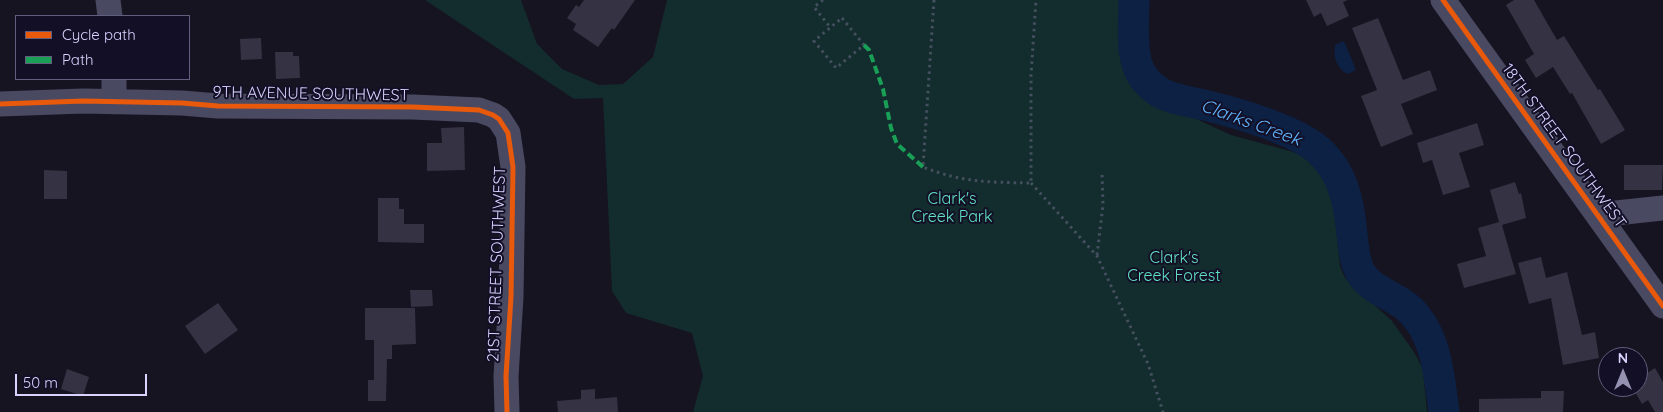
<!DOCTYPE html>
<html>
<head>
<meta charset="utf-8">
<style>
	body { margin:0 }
	#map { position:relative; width:1663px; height:412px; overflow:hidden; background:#161421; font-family:Quicksand,sans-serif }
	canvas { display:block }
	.legend { position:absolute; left:15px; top:15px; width:175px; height:65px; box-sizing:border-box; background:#130f26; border:1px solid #625e7d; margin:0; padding:6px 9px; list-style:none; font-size:15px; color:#d9d4ff }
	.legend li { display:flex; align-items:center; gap:10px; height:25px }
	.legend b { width:25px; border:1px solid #625e7d }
	.north { position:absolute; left:1598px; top:347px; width:50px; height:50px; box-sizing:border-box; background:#130f26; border:1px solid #625e7d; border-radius:50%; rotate:0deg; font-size:14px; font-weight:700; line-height:20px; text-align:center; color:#d9d4ff }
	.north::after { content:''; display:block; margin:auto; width:18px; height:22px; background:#9591b1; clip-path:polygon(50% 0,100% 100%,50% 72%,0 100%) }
	.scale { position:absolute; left:15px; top:374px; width:132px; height:22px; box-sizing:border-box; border:2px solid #d9d4ff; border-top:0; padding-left:6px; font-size:15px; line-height:18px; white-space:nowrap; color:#d9d4ff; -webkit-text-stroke:4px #130f26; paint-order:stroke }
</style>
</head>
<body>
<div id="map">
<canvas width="1663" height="412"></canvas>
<ul class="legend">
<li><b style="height:6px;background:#e8590c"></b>Cycle path</li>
<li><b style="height:6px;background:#1a9f57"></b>Path</li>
</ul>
<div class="north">N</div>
<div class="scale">50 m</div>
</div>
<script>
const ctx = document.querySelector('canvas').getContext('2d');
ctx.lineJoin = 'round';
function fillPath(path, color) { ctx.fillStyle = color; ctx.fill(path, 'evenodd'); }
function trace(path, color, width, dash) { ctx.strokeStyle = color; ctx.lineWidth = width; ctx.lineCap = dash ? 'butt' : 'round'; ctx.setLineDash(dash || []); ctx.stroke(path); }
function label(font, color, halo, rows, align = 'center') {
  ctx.font = font + ' Quicksand,sans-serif'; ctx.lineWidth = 4; ctx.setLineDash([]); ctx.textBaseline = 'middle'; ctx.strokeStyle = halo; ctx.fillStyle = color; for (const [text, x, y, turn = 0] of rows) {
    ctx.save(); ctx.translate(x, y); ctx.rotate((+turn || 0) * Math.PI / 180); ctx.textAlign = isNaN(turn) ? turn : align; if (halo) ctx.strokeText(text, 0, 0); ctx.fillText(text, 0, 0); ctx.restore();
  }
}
const green = new Path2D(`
	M 425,0 L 521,0 L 537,44 L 562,69 L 599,85 L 623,84 L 653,57 L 667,0 L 1124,0 L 1126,56 L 1134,79 L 1153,99 L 1231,135 L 1297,153 L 1314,163 L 1321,172 L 1326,181 L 1334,205 L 1340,266 L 1345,278 L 1392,321 L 1414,352 L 1423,369 L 1427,412 L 693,412 L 703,376 L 692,333 L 626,313 L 612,291 L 603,98 L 574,99 Z`);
const water = new Path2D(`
	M 1344,41 L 1356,70 L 1347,74 C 1336,67 1333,57 1335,45 Z`);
const river = new Path2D(`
	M 1134,0 C 1134,20 1131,45 1137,64 C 1141,77 1149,86 1161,93 C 1176,101 1195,102 1212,107 C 1241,114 1294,130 1317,149 C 1343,171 1349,202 1352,234 C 1353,245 1354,257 1358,267 C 1366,289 1391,294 1407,307 C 1437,333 1439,376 1444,412`);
const building = new Path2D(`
	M 584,0 L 635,0 L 614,30 L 612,28 L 598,47 L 573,30 L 576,24 L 567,18 L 576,5 L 579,7 Z
	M 1306,0 L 1348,0 L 1343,2 L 1349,16 L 1327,26 L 1321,13 L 1314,17 Z
	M 1514,0 L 1534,0 L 1557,40 L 1564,36 L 1598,90 L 1600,89 L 1625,130 L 1601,144 L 1572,93 L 1570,94 L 1553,67 L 1536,78 L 1525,60 L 1534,54 L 1506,5 Z
	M 1378,18 L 1403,80 L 1430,70 L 1437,90 L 1401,104 L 1413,134 L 1381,147 L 1361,96 L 1377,90 L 1352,28 Z
	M 261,38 L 262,59 L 241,60 L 240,39 Z
	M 275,52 L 293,52 L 293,56 L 299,56 L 300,78 L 276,79 Z
	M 1477,123 L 1484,145 L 1459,153 L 1470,187 L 1443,195 L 1432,160 L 1423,163 L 1417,143 Z
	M 464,127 L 465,170 L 427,171 L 427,143 L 442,143 L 441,128 Z
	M 1624,165 L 1663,165 L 1662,190 L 1624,190 Z
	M 44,170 L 67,171 L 67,199 L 44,199 Z
	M 1515,182 L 1519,194 L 1521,193 L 1526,218 L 1502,225 L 1516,274 L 1464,288 L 1457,264 L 1486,256 L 1478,228 L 1499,222 L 1490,190 Z
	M 378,198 L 399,198 L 399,209 L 404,209 L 404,224 L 424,224 L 424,243 L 378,242 Z
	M 1541,257 L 1546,278 L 1567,272 L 1582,335 L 1595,332 L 1599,358 L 1563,365 L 1551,298 L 1529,304 L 1518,263 Z
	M 410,290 L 432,290 L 433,306 L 411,307 Z
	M 218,303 L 238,330 L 205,354 L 185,326 Z
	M 365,308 L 415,308 L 416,344 L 392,345 L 392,359 L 387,359 L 386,401 L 368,401 L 368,380 L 374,380 L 374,340 L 365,340 Z
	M 1655,368 L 1663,382 L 1663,412 L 1655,412 L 1648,400 L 1642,404 L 1632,387 L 1638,387 L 1638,379 Z
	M 67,369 L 89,377 L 83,396 L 61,389 Z
	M 595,389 L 595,399 L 617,397 L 618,412 L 558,412 L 557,401 L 581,399 L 581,390 Z
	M 1541,391 L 1564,391 L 1563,412 L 1479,412 L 1479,399 L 1541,398 Z`);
const path = new Path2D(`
	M 823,0 L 814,7 L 830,27
	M 934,0 L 923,167 C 964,183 988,182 1031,183 L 1031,75 L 1036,0
	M 842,18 L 864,45 L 836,68 L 814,41 Z
	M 1031,183 L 1097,256 L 1148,364 L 1163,412
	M 1097,255 L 1103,205 L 1102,173`);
const minor = new Path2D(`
	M 108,0 L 110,16
	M 1443,0 L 1663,306
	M 114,79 L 114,102
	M 0,104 L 83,101 L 182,103 L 218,106 L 413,107 L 479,110 L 493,115 L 499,119 L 508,133 L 513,167 L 511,297 L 506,376 L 507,412
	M 1598,215 L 1663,208`);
const quiet = new Path2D(`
	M 864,45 L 869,50 L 883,89 L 891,128 L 897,144 L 923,167`);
const cycleway = new Path2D(`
	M 1443,0 L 1663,306
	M 0,104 L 83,101 L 182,103 L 218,106 L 413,107 L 479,110 L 493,115 L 499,119 L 508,133 L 513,167 L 511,297 L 506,376 L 507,412`);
const streetNames = [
	["9TH AVENUE SOUTHWEST",311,94,1],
	["18TH STREET SOUTHWEST",1564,146,54],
	["21ST STREET SOUTHWEST",497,264,-88]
];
const parkNames = [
	["Clark's",952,199],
	["Creek Park",952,217],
	["Clark's",1174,258],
	["Creek Forest",1174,276]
];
const waterNames = [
	["Clarks Creek",1251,123,20]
];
fillPath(green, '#132c2d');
fillPath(water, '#0d2144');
trace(river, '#0d2144', 31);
fillPath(building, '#343243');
trace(path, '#44505f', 3, [2.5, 4]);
trace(minor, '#4a4962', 25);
trace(quiet, '#1a9f57', 4, [8, 4]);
trace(cycleway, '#e8590c', 5);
label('16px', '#d9d4ff', '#130f26', streetNames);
label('16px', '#5fe0c0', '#130f26', parkNames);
label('italic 18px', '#62b6ff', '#130f26', waterNames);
</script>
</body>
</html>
